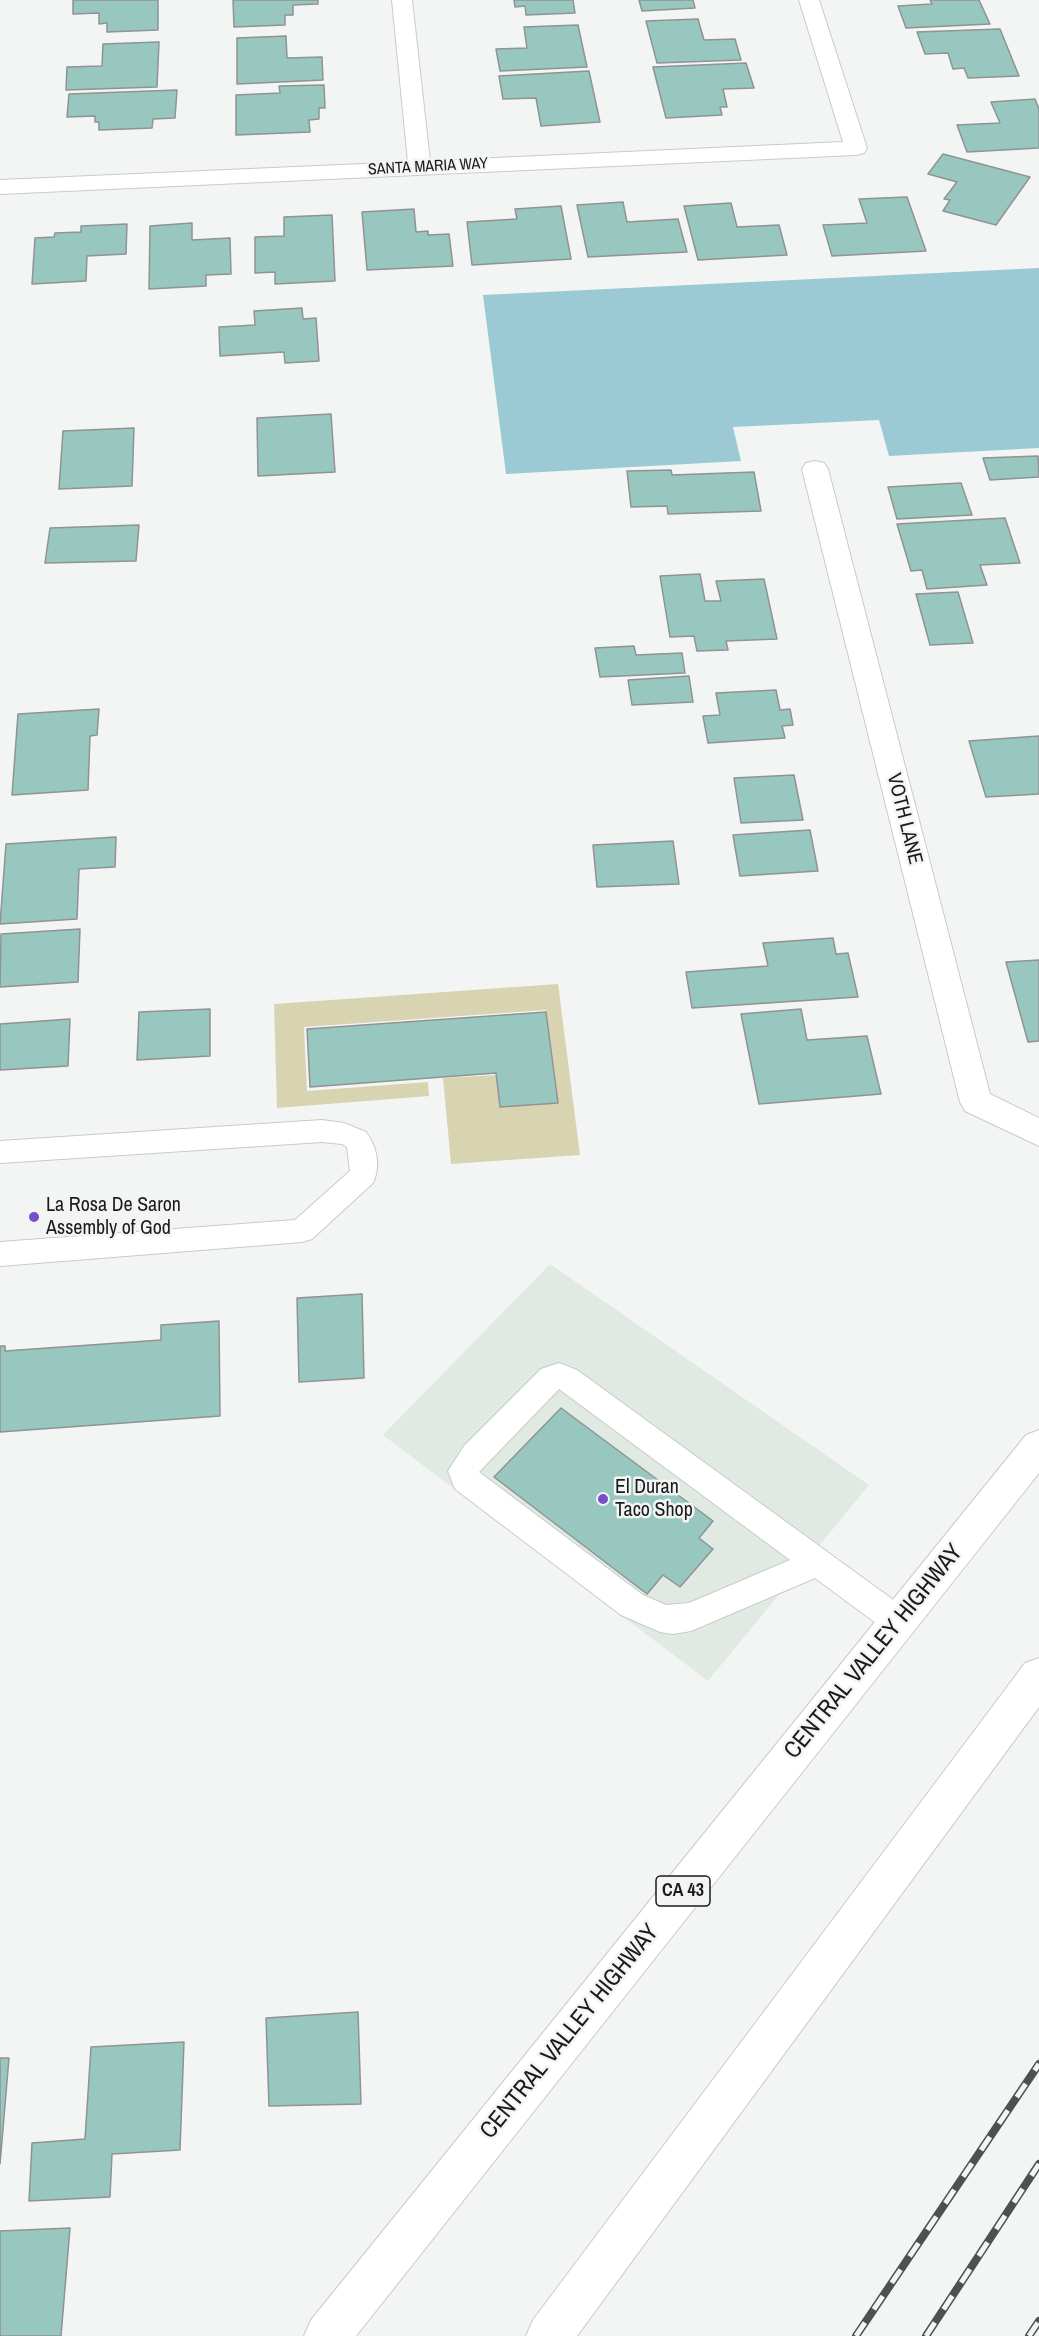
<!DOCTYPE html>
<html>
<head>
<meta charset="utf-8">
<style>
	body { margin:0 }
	canvas { display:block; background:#f2f5f3 }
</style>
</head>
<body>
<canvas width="1039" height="2336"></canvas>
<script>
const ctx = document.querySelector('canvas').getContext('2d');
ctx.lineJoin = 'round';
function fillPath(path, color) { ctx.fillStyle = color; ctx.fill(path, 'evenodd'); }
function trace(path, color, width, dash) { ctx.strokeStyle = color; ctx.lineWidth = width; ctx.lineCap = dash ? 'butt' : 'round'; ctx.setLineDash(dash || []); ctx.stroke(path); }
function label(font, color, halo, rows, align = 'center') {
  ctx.font = font + ' "Archivo Narrow",sans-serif'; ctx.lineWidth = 5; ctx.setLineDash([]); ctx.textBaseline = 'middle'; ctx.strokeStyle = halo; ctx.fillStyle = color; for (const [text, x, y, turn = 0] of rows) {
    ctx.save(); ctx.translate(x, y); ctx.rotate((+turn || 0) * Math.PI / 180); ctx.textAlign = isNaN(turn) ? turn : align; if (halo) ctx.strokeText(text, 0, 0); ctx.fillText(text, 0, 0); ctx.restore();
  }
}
const built = new Path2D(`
	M 550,1264 L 869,1485 L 708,1681 L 383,1435 Z`);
const green = new Path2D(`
	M 558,984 L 580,1155 L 451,1164 L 443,1078 L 497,1075 L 558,1102 L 546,1010 L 304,1027 L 307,1091 L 428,1082 L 429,1096 L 277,1108 L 274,1004 Z`);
const water = new Path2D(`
	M 1039,268 L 1039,448 L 889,456 L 879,420 L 733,427 L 741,461 L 506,474 L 483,295 Z`);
const building = new Path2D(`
	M 73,0 L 158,0 L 158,30 L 107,32 L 107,23 L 99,24 L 99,13 L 73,14 Z
	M 233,0 L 318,0 L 318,4 L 293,5 L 293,15 L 285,15 L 285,25 L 234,27 Z
	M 514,0 L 573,0 L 575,13 L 526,15 L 525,6 L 515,7 Z
	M 639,0 L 693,0 L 695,8 L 642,11 Z
	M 930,0 L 979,0 L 990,24 L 906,28 L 898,6 L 932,4 Z
	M 698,19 L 704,40 L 735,39 L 741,60 L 657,63 L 646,21 Z
	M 578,25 L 587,67 L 500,71 L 496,49 L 527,48 L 524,27 Z
	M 1000,29 L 1019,76 L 968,78 L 964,68 L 953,69 L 948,53 L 925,54 L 917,32 Z
	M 286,36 L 287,58 L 322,57 L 323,80 L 237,84 L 237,38 Z
	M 159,42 L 157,87 L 66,90 L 67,67 L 102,66 L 103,44 Z
	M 746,63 L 754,88 L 723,89 L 727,107 L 720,107 L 722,115 L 666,118 L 653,67 Z
	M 589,71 L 600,122 L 541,126 L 536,98 L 503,99 L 499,76 Z
	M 324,85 L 325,108 L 319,108 L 319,119 L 309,120 L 310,132 L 236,135 L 236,95 L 280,93 L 279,86 Z
	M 177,90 L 175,118 L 153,119 L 152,128 L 99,130 L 99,122 L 95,122 L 95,116 L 67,117 L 69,94 Z
	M 1035,99 L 1039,109 L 1039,148 L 967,152 L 957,125 L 1000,123 L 991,102 Z
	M 943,154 L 1030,177 L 996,225 L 943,211 L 950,200 L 944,199 L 957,182 L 928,174 Z
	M 907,197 L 926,251 L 832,256 L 823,225 L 867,223 L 859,199 Z
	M 623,202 L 627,222 L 678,219 L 687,252 L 588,257 L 577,205 Z
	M 731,203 L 737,227 L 779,225 L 787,255 L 698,260 L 684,206 Z
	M 561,206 L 571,259 L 472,265 L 467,222 L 517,219 L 515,209 Z
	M 414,209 L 416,232 L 428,231 L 428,235 L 449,234 L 453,266 L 367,270 L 362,212 Z
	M 332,215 L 335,281 L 275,284 L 275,272 L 255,273 L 255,237 L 284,236 L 284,217 Z
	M 192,223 L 192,240 L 230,238 L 231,274 L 206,275 L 206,286 L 149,289 L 150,226 Z
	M 127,224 L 126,254 L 87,256 L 86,281 L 32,284 L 35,238 L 54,237 L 55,233 L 81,232 L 81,226 Z
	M 302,308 L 303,319 L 316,318 L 319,361 L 285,363 L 284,352 L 220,356 L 219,327 L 255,325 L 254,311 Z
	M 331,414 L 335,472 L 258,476 L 257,418 Z
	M 134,428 L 132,486 L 59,489 L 63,431 Z
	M 1038,456 L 1039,477 L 990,480 L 983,458 Z
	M 671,470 L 672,475 L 754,472 L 761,511 L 668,514 L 667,506 L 631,507 L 627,471 Z
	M 961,483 L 972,515 L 897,519 L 888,487 Z
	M 1005,518 L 1020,563 L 980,565 L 987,585 L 927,589 L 922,570 L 911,571 L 897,524 Z
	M 139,525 L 136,561 L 45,563 L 50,528 Z
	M 700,574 L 705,601 L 721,601 L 716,581 L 764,579 L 777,639 L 726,641 L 728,650 L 697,651 L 694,636 L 670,637 L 660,576 Z
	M 958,592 L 973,643 L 930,645 L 916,594 Z
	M 634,646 L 636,655 L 682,653 L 685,673 L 600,677 L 595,648 Z
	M 689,676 L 693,702 L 632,705 L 628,680 Z
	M 776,690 L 780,710 L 790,709 L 793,725 L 782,726 L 785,738 L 708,743 L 703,716 L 720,715 L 716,693 Z
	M 99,709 L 97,735 L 90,736 L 88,790 L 12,795 L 18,714 Z
	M 1039,736 L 1039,794 L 986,797 L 969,741 Z
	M 794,775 L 803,820 L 741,823 L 734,778 Z
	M 810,830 L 818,871 L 740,876 L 733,835 Z
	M 116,837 L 115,867 L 79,869 L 77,919 L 0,924 L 6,844 Z
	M 673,841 L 679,884 L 597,887 L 593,845 Z
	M 80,929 L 78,982 L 0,987 L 1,934 Z
	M 833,938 L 836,954 L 848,953 L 858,997 L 692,1008 L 686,972 L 768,966 L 763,943 Z
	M 1039,960 L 1039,1041 L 1028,1042 L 1006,962 Z
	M 210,1009 L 210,1056 L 137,1060 L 139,1012 Z
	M 801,1009 L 807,1040 L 867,1036 L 881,1094 L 759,1104 L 741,1014 Z
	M 546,1012 L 558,1103 L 500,1107 L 496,1073 L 310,1087 L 307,1029 Z
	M 70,1019 L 68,1066 L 0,1070 L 0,1024 Z
	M 362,1294 L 364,1378 L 299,1382 L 297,1298 Z
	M 219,1321 L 220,1416 L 0,1432 L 0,1346 L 5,1346 L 5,1351 L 161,1340 L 161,1325 Z
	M 561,1408 L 713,1521 L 699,1538 L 713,1549 L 680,1587 L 663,1575 L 647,1594 L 494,1477 Z
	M 358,2012 L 361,2104 L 269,2106 L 266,2018 Z
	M 184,2042 L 180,2150 L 112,2154 L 110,2197 L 29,2201 L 32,2143 L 85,2139 L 91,2047 Z
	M 0,2058 L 9,2058 L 0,2164 Z
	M 70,2228 L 61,2336 L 0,2336 L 0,2231 Z`);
const service = new Path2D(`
	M 322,1120 L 344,1123 L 366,1132 C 377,1147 381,1166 373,1183 L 312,1239 L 302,1242 L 0,1266 L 0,1242 L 295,1220 L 350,1171 L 347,1147 L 342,1144 L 322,1142 L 0,1163 L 0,1141 Z
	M 559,1363 L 577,1370 L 910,1612 L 914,1622 L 910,1632 L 899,1636 L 888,1632 L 815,1578 L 691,1631 L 673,1634 L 660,1632 L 621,1615 L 455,1489 L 448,1471 L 464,1446 L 541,1369 ZM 559,1389 L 790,1560 L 689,1603 L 666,1605 L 643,1595 L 479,1472 Z`);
const minor = new Path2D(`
	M 392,0 L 412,0 L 430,161 L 843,142 L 799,0 L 819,0 L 867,148 L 864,153 L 856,155 L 0,194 L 0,180 L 408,162 Z
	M 815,461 L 824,463 L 828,469 L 990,1094 L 1039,1118 L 1039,1146 L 965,1111 L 960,1102 L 802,469 L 806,463 Z`);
const primary = new Path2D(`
	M 1039,1430 L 1039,1473 L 356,2336 L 304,2336 L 311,2320 L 1026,1435 Z
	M 1039,1658 L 1039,1707 L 577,2336 L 526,2336 L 533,2320 L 1025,1663 Z`);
const rail = new Path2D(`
	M 856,2336 L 1039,2064
	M 926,2336 L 1039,2164
	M 1029,2336 L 1039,2321`);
const markers = [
	[34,1217,6,"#7750c9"],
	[603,1499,6,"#7750c9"]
];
const farStreetnames = [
	["SANTA MARIA WAY",428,167,-3]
];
const shields = [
	[683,1891,54]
];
const shieldNames = [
	["CA 43",683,1891]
];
const streetNames = [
	["VOTH LANE",904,819,76]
];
const poiNames = [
	["La Rosa De Saron",46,1206],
	["Assembly of God",46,1229],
	["El Duran",615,1488],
	["Taco Shop",615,1511]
];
const nearStreetnames = [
	["CENTRAL VALLEY HIGHWAY",874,1652,-51],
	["CENTRAL VALLEY HIGHWAY",570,2032,-51]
];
fillPath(built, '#e0eae3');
fillPath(green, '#d8d4b2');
fillPath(water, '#9bcad4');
fillPath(building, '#98c7c0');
trace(building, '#909393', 1.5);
trace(service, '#c8cbc9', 2);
trace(minor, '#c8cbc9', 2);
trace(primary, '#c8cbc9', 2);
fillPath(service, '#fff');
fillPath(minor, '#fff');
fillPath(primary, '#fff');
trace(rail, '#4f5150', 8);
trace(rail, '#f2f5f3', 5, [16]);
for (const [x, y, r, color] of markers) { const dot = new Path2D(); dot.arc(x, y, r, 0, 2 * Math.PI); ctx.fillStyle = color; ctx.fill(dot); trace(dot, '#f2f5f3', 2); }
label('16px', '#1a1b1a', '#f2f5f3', farStreetnames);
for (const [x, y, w] of shields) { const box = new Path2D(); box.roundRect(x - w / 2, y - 15, w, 30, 4.5); ctx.fillStyle = '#f2f5f3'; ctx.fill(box); trace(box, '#1a1b1a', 1.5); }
label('bold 18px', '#1a1b1a', null, shieldNames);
label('20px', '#1a1b1a', '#f2f5f3', streetNames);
label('20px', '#1a1b1a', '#f2f5f3', poiNames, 'left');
label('24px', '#1a1b1a', '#f2f5f3', nearStreetnames);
</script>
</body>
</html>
